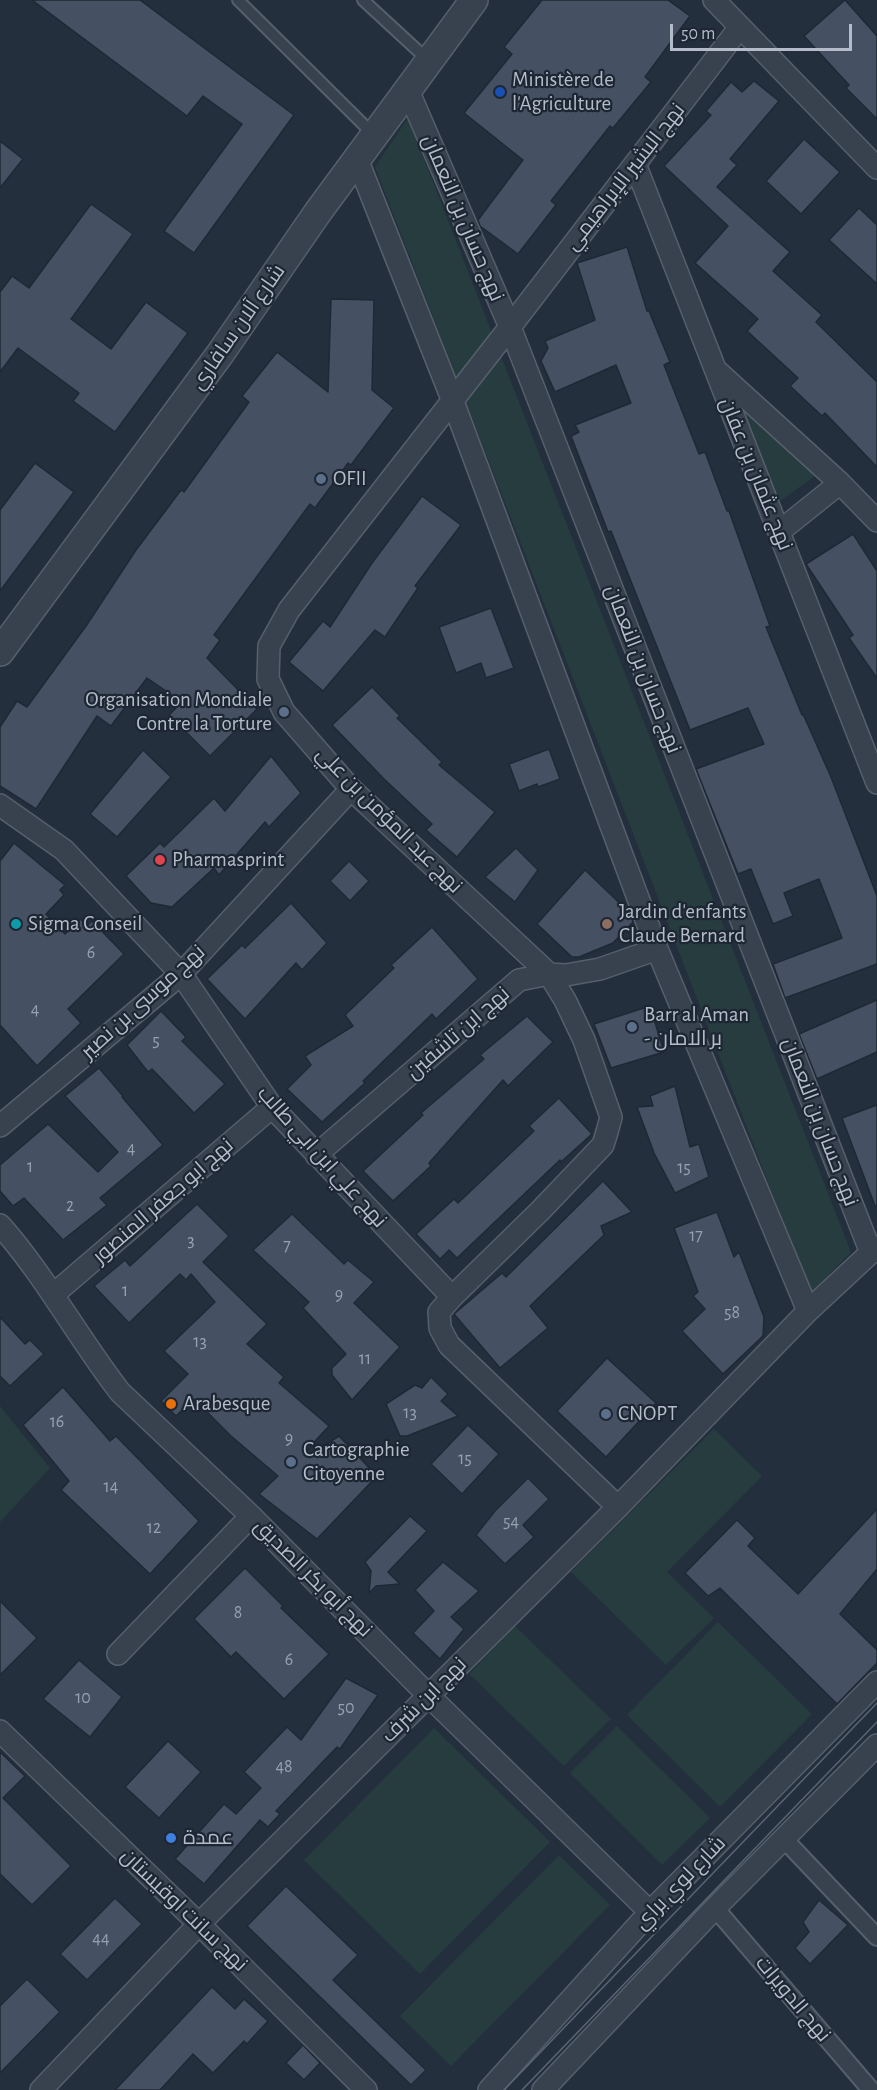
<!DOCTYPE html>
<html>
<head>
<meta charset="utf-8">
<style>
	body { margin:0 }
	#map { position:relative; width:877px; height:2090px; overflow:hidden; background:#242f3e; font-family:"Alegreya Sans",sans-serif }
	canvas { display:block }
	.scale { position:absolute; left:670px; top:24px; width:182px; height:27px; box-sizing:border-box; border:3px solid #b4bcc9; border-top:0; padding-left:8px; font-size:18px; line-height:21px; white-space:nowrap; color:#b4bcc9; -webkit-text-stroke:4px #1d2633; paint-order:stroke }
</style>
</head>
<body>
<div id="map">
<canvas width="877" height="2090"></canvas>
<div class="scale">50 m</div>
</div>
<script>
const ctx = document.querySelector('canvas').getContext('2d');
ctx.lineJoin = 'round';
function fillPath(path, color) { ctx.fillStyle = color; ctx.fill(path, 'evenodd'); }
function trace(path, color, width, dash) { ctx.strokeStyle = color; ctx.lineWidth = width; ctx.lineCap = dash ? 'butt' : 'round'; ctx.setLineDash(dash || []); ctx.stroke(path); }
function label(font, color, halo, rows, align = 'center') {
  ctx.font = font + ' "Alegreya Sans",Cairo,sans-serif'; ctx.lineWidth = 4.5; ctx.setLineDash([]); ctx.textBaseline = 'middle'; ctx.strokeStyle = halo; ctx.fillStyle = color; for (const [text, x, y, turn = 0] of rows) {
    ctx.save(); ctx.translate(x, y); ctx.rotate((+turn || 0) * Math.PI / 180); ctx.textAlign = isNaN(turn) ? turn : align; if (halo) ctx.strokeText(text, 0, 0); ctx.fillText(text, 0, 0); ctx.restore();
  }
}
const green = new Path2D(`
	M 408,118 L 851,1252 L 811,1293 L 375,167 Z
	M 730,391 L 815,476 L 776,504 Z
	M 0,1406 L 50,1468 L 0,1522 Z
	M 714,1429 L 762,1476 L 667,1572 L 714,1618 L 666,1665 L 571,1572 Z
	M 718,1622 L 812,1714 L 720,1807 L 627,1715 Z
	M 515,1626 L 611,1719 L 564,1766 L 469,1674 Z
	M 617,1726 L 710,1818 L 662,1865 L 570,1773 Z
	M 434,1728 L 550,1842 L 420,1974 L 304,1860 Z
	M 559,1855 L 610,1905 L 451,2066 L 400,2016 Z`);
const building = new Path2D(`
	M 32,0 L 140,0 L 294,115 L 194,253 L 164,231 L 242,124 L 203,96 L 187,116 Z
	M 542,0 L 668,0 L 690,16 L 645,77 L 651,82 L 613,128 L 610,126 L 551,201 L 556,205 L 518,254 L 480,226 L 478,220 L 523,160 L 464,113 L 512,54 L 504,47 Z
	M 845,0 L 877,36 L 877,119 L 846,88 L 849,85 L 804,36 Z
	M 754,81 L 779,101 L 730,159 L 737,165 L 717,187 L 790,252 L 773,271 L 822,315 L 816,322 L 877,382 L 877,467 L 825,413 L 822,416 L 790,386 L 798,378 L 747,331 L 758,319 L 695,263 L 728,226 L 664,166 L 711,115 L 706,111 L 731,82 L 742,92 Z
	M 804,139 L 840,172 L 801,214 L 766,181 Z
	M 0,141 L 23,159 L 0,188 Z
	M 91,204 L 133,234 L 71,319 L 111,349 L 146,302 L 188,333 L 115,432 L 73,401 L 79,393 L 18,348 L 0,372 L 0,292 L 12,276 L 29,288 Z
	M 859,208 L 877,225 L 877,284 L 829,240 Z
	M 627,247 L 647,311 L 649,311 L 670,362 L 664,365 L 699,454 L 705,452 L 727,511 L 729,511 L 770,626 L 766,627 L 802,715 L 803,714 L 831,777 L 877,896 L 877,964 L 785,998 L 773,964 L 842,938 L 819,879 L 784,893 L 793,916 L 773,924 L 751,869 L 738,874 L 696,769 L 764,744 L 748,708 L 690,730 L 611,531 L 608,532 L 593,493 L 571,436 L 579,432 L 575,425 L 631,403 L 616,365 L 555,392 L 541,361 L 548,348 L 545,341 L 595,320 L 577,263 Z
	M 331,299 L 374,300 L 372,390 L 394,408 L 351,465 L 348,463 L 315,508 L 310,504 L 214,635 L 220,640 L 207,658 L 257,709 L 210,756 L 169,715 L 182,702 L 147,678 L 111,726 L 97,716 L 36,809 L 0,786 L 0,727 L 17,701 L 27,707 L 86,626 L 136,550 L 181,490 L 184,492 L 249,402 L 242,396 L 277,352 L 328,392 Z
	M 35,463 L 74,492 L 0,591 L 0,510 Z
	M 422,496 L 461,525 L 415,586 L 418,588 L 385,637 L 375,630 L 323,691 L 289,662 L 323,621 L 330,627 L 372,563 Z
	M 853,534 L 877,571 L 877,678 L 849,638 L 853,635 L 806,564 Z
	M 491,608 L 514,668 L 486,678 L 481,663 L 456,673 L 439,627 Z
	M 372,687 L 400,716 L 397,718 L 442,762 L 439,765 L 495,812 L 457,857 L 426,830 L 432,824 L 385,780 L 332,725 Z
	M 549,749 L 560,779 L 538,787 L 537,784 L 519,791 L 509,764 Z
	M 143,750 L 171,777 L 117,837 L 90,814 Z
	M 271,756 L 301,793 L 269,827 L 265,822 L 219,875 L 214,868 L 172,907 L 151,903 L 126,876 L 160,843 L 164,847 L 214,798 L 225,811 Z
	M 14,843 L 65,885 L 60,890 L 64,895 L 46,914 L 65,934 L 81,919 L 86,927 L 92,921 L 124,954 L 68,1009 L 81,1023 L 37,1066 L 0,1025 L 0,861 Z
	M 516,848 L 538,870 L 515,902 L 485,877 Z
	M 349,861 L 369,881 L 350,901 L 330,881 Z
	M 585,870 L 630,913 L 633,922 L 613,943 L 579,957 L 572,957 L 537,924 Z
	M 291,903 L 327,943 L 302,970 L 296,963 L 245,1019 L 207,979 L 242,945 L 245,948 Z
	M 432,927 L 478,979 L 436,1019 L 432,1014 L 363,1081 L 365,1083 L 322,1122 L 287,1089 L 311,1065 L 305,1056 L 353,1026 L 345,1015 L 394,968 L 391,965 Z
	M 877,1000 L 877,1052 L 817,1079 L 799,1034 Z
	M 650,1006 L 664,1052 L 611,1068 L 594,1024 Z
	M 161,1011 L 186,1037 L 182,1041 L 225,1084 L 194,1113 L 152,1069 L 148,1072 L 127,1045 Z
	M 527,1016 L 553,1042 L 508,1086 L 503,1080 L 429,1163 L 431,1166 L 393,1201 L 363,1171 L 423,1115 L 421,1113 L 484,1059 L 480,1055 Z
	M 99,1068 L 123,1096 L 122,1097 L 163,1145 L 100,1198 L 107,1205 L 63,1240 L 24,1198 L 13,1206 L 0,1191 L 0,1165 L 48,1124 L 98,1172 L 118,1152 L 65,1096 Z
	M 675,1086 L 690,1147 L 699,1144 L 709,1177 L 675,1193 L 654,1153 L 637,1107 L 653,1106 L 650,1096 Z
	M 559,1098 L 592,1134 L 561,1162 L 560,1160 L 457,1258 L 449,1250 L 440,1259 L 416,1234 L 454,1199 L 458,1203 L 534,1131 L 529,1126 Z
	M 877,1105 L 877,1206 L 875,1206 L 842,1118 Z
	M 603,1181 L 632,1212 L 601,1226 L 604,1235 L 530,1306 L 548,1328 L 500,1368 L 454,1314 L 502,1273 L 506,1277 Z
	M 197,1204 L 229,1236 L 203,1262 L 267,1324 L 247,1344 L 284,1377 L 279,1383 L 329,1426 L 306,1451 L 310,1455 L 339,1436 L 377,1476 L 317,1539 L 259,1494 L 278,1476 L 231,1436 L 194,1399 L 176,1416 L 161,1401 L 188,1374 L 164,1351 L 215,1302 L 191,1274 L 186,1280 L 180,1274 L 129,1323 L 94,1286 L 125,1260 L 130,1266 Z
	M 717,1212 L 734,1257 L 739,1252 L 764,1317 L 763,1336 L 723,1374 L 682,1331 L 705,1309 L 693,1296 L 698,1292 L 674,1228 Z
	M 292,1214 L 344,1264 L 348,1260 L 374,1282 L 354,1303 L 400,1347 L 352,1400 L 332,1375 L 332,1368 L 346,1354 L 303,1308 L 309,1302 L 253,1250 Z
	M 0,1317 L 25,1344 L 30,1340 L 44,1354 L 10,1386 L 0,1376 Z
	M 607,1358 L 656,1403 L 606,1457 L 557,1411 Z
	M 431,1377 L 448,1394 L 441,1401 L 458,1416 L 407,1436 L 400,1436 L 386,1404 L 415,1385 L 422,1388 Z
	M 63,1387 L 110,1441 L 116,1436 L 199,1521 L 150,1574 L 61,1490 L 69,1481 L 23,1425 Z
	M 468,1425 L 499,1454 L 462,1494 L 431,1464 Z
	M 528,1478 L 549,1499 L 523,1525 L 534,1537 L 505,1564 L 476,1535 L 495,1511 Z
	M 877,1509 L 877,1569 L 840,1614 L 877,1650 L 877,1663 L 837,1704 L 720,1588 L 708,1596 L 685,1573 L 737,1520 L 755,1538 L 748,1546 L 798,1594 Z
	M 410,1516 L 427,1531 L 388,1572 L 400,1584 L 376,1586 L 369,1593 L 371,1571 L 365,1562 Z
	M 443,1562 L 479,1591 L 451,1617 L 464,1629 L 440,1659 L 413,1633 L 434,1611 L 415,1590 Z
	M 245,1568 L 283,1606 L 281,1608 L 329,1654 L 284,1699 L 236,1652 L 231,1657 L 194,1619 Z
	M 0,1601 L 37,1638 L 0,1675 Z
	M 79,1660 L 122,1697 L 90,1737 L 43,1699 Z
	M 346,1678 L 378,1695 L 340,1749 L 337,1747 L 276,1811 L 280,1814 L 268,1827 L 260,1820 L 204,1884 L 175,1859 L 224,1804 L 236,1814 L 261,1788 L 244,1772 L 287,1727 L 301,1740 Z
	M 168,1741 L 201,1772 L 159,1818 L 125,1787 Z
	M 0,1752 L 25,1776 L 3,1798 L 71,1866 L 32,1905 L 0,1874 Z
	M 286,1886 L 358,1955 L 333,1980 L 426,2070 L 411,2085 L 247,1926 Z
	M 115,1898 L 142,1924 L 87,1980 L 60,1954 Z
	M 819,1900 L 848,1925 L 810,1964 L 795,1948 L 809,1932 L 803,1922 Z
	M 27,1979 L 60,2012 L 0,2073 L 0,2006 Z
	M 212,1987 L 235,2009 L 244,1999 L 268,2021 L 247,2044 L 244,2041 L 213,2073 L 193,2054 L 160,2090 L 115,2090 Z
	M 303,2045 L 320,2063 L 304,2080 L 286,2063 Z`);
const service = new Path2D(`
	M 238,0 L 374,135
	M 363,0 L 428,60`);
const pedestrian = new Path2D(`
	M 783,1838 L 877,1937
	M 715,1908 L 871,2090`);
const minor = new Path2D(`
	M 714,0 L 877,168
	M 407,88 L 510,327 L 871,1253
	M 357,159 L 452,399 L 657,949 L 808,1311
	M 635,164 L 877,783
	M 718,372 L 840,483 L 877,521
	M 780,531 L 840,483
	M 0,805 L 64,850 L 181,974 L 272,1107 L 452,1297 L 439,1312 L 440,1328 L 449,1345 L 618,1507
	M 0,1126 L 181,974 L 351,789
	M 316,1155 L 519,980 L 549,974 L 566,975 L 600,969 L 657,949
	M 0,1225 C 46,1277 78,1338 120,1392 L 251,1516 L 428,1695 L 650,1912
	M 54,1294 L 272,1107
	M 452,1297 L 540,1211 L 603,1145 L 607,1132 L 611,1117 L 584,1040 L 565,1000 L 549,974 L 351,789 L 284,712 L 268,679 L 269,646 L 289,610 L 510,327 L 740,27
	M 118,1654 L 251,1516
	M 0,1731 L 199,1924 L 366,2090
	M 41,2090 L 199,1924 L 618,1507 L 808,1311 L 877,1247
	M 489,2090 L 650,1912 L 877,1682
	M 543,2090 L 715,1908 L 877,1745`);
const tertiary = new Path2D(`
	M 0,652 L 220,354 L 318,212 L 474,0`);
const tram = new Path2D(`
	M 504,2090 L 877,1703
	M 522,2090 L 877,1722`);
const markers = [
	[500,92,6,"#1a4fb4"],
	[321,479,6,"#5c6f8a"],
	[284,712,6,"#5c6f8a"],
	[160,860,6,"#e0444e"],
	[16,924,6,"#0f9aa8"],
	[607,924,6,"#8d6e63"],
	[632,1027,6,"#5c6f8a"],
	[171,1404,6,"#e8710a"],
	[606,1414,6,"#5c6f8a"],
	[291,1462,6,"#5c6f8a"],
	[171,1838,6,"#3f7fe0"]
];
const numberNames = [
	["6",91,953],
	["4",35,1010],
	["5",156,1041],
	["4",131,1149],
	["1",30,1167],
	["15",684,1168],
	["2",70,1206],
	["17",696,1236],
	["3",191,1241],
	["7",287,1246],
	["1",125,1291],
	["9",339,1295],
	["58",732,1313],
	["13",200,1342],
	["11",365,1359],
	["13",410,1413],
	["16",57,1422],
	["9",289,1439],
	["15",465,1459],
	["14",111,1487],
	["54",511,1522],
	["12",154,1528],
	["8",238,1613],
	["6",289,1660],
	["10",83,1698],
	["50",346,1708],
	["48",284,1767],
	["44",101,1939]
];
const poiNames = [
	["Ministère de",512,80],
	["l'Agriculture",512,104],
	["OFII",333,479],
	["Organisation Mondiale",272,700,"right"],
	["Contre la Torture",272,724,"right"],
	["Pharmasprint",172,860],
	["Jardin d'enfants",619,912],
	["Claude Bernard",619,936],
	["Sigma Conseil",28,924],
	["Barr al Aman",644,1015],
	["- بر الامان",644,1039],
	["Arabesque",183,1404],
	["CNOPT",618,1414],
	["Cartographie",303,1450],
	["Citoyenne",303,1474],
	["عمدة",183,1838]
];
const streetNames = [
	["نهج البشير الإبراهيمي",625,177,-52],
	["نهج حسان بن النعمان",463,218,67],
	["شارع آلان سافاري",238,327,-55],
	["نهج عثمان بن عفان",756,474,68],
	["نهج حسان بن النعمان",643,669,69],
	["نهج عبد المؤمن بن علي",389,820,45],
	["نهج موسى بن نصير",143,1002,-42],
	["نهج ابن تاشفين",458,1033,-41],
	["نهج حسان بن النعمان",820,1122,69],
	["نهج علي ابن ابي طالب",322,1157,48],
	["نهج ابو جعفر المنصور",163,1201,-41],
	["نهج أبو بكر الصديق",313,1578,45],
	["نهج ابن شرف",424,1700,-45],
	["شارع لوي براي",680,1883,-46],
	["نهج سانت اوقيستان",184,1910,44],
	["نهج الدويرات",793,1999,50]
];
fillPath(green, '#263c3f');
fillPath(building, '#455162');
trace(building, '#1f2835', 1.5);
trace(service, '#565f6c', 14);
trace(pedestrian, '#565f6c', 20);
trace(minor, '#565f6c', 24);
trace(tertiary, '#565f6c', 30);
trace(service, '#38414e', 10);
trace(pedestrian, '#38414e', 16);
trace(minor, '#38414e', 21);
trace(tertiary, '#38414e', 27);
trace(tram, '#5a6575', 1.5);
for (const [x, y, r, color] of markers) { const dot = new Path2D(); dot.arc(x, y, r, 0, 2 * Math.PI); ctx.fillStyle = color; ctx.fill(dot); trace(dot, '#1d2633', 2); }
label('18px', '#98a1af', null, numberNames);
label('21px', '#b4bcc9', '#1d2633', poiNames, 'left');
label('21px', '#b4bcc9', '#1d2633', streetNames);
</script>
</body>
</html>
